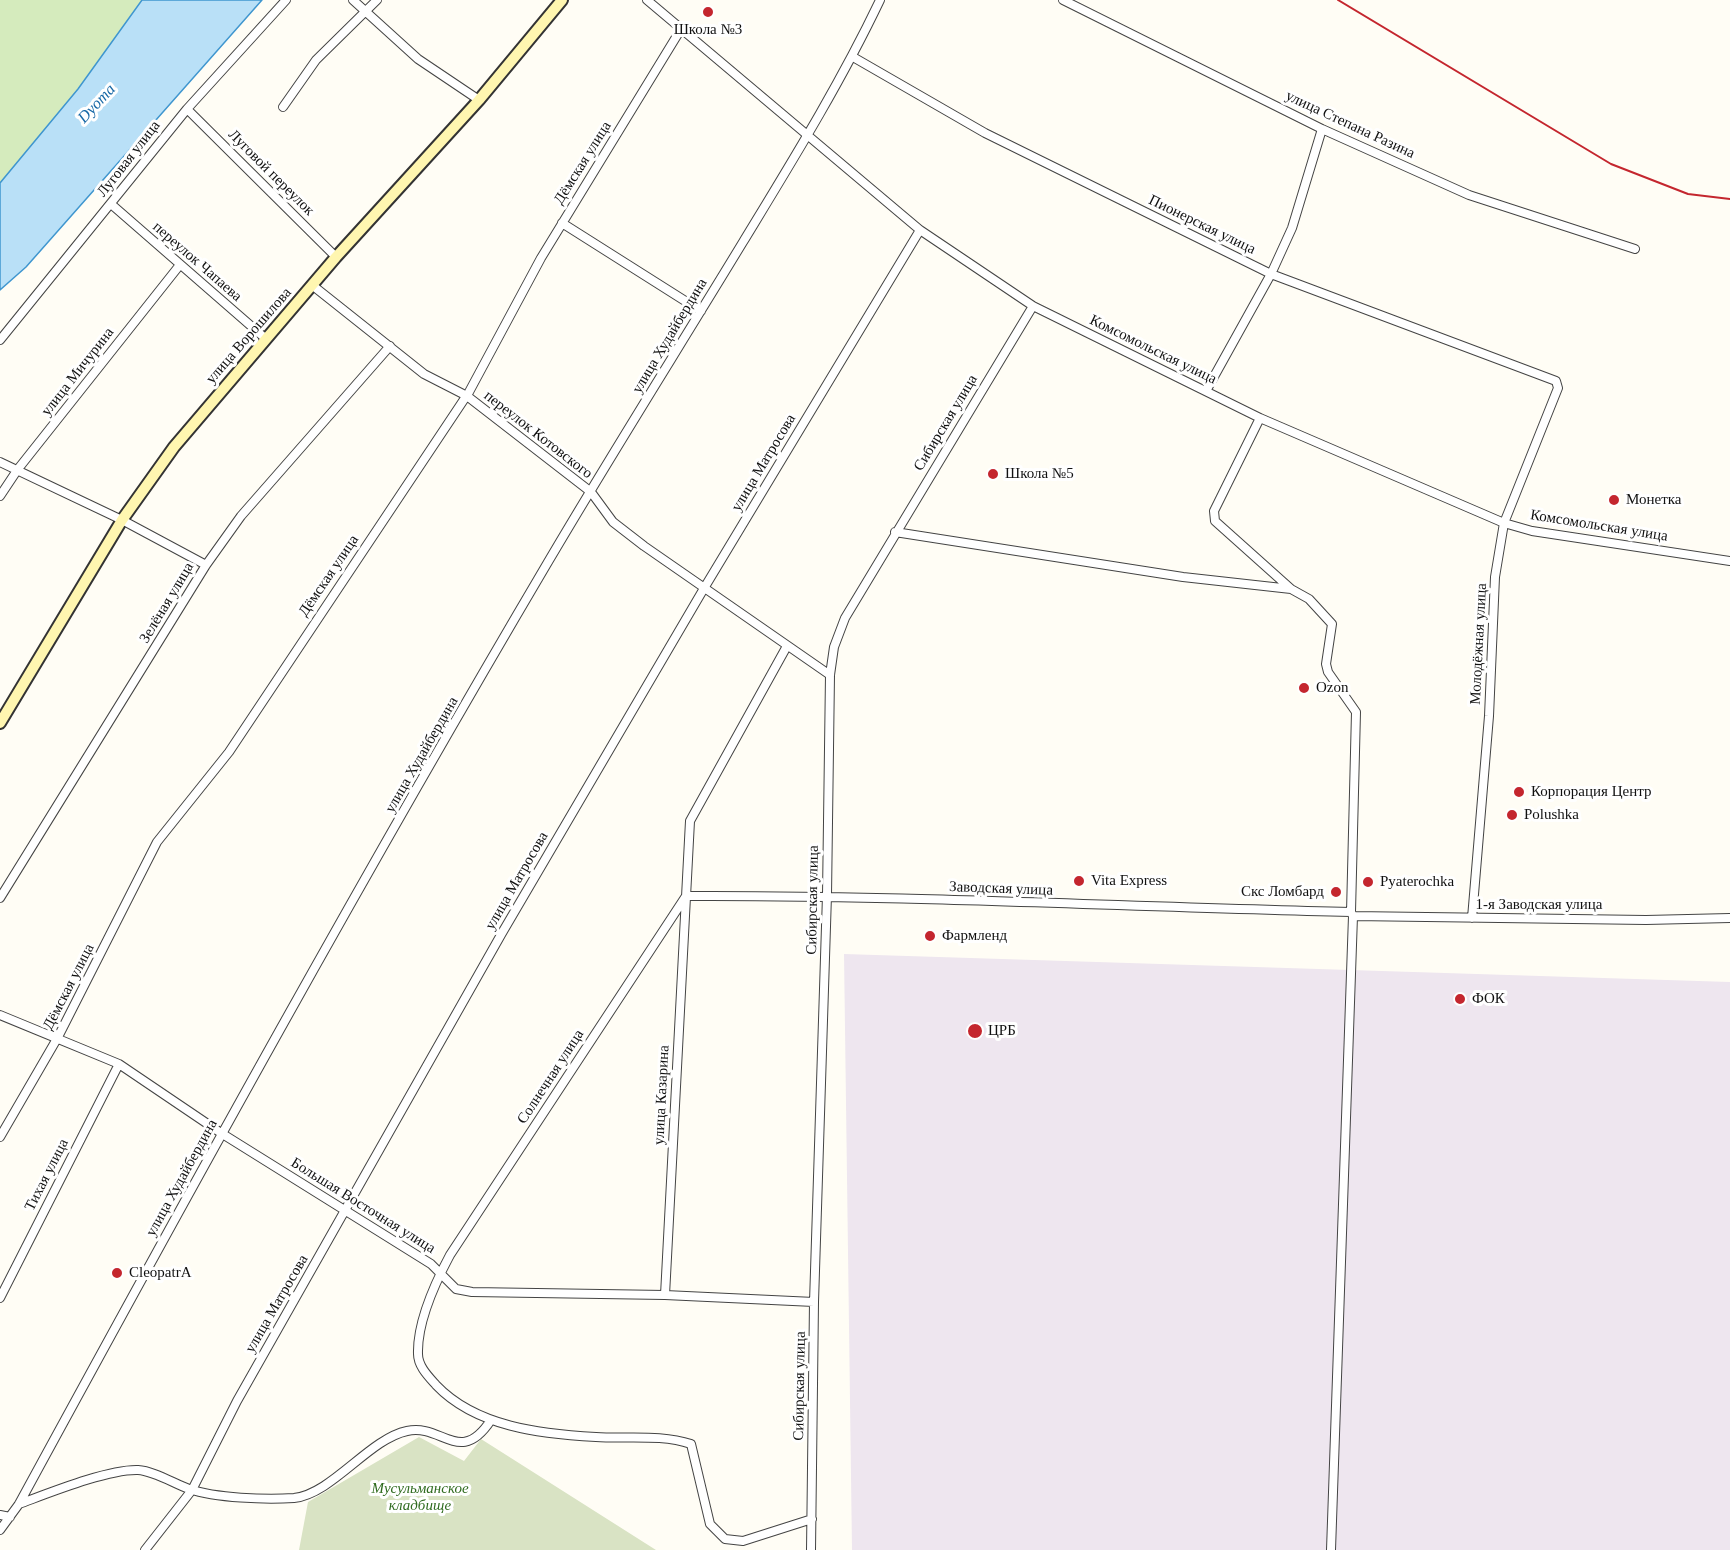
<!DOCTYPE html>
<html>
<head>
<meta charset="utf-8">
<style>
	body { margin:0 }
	canvas { display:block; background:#fffdf5 }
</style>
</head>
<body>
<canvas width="1730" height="1550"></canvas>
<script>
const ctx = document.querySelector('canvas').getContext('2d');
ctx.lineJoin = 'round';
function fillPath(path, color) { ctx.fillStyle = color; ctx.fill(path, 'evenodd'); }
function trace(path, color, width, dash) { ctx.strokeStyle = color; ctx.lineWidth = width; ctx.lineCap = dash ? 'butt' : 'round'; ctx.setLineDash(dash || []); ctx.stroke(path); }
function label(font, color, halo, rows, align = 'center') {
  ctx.font = font + ' Georgia,serif'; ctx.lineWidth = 6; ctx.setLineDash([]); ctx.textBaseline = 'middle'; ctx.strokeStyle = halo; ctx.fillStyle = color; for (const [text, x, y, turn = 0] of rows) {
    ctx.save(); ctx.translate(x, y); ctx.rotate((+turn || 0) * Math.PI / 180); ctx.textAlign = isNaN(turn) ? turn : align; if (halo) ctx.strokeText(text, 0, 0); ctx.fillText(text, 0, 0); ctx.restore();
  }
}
const industrial = new Path2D(`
	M 844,954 L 1730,982 L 1730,1550 L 852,1550 Z`);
const green = new Path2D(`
	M 0,0 L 142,0 L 78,89 L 0,183 Z`);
const cemetery = new Path2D(`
	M 419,1437 L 464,1461 L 481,1439 L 656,1550 L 299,1550 L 308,1502 Z`);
const water = new Path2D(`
	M 142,0 L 262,0 L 26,267 L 0,290 L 0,183 L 78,89 Z`);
const street = new Path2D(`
	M 353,0 L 418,59 L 479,100
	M 647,0 L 920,230 L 1033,306 L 1260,418 L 1504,523 L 1532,531 L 1730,561
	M 1063,0 L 1322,129 L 1469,195 L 1635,249
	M 853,57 L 985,133 L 1271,274 L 1556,381 L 1558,388 L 1504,523 L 1495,577 L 1489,716 L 1472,918
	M 283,107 L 316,60 L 377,0
	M 187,109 L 336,257
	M 111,204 L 266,339
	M 562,223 L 701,311
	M 312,285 L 424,374 L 467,396 L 591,492 L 613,522 L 644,546 L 830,675
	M 0,340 L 187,109 L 286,0
	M 1206,391 L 1271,274 L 1292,228 L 1322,129
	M 1260,418 L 1214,511 L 1215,521 L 1291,589
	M 0,462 L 122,520 L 206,565
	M 0,496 L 18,469 L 179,266
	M 895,532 L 1183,577 L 1291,589 L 1309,599 L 1332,624 L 1326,664 L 1328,672 L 1356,712 L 1351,912
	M 686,896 L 450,1255 C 435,1283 417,1321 418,1354 C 418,1366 428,1376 436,1385 C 476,1427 541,1434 596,1437 C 628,1439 661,1434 691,1444 L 710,1524 L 725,1539 L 743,1541 L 812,1519
	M 686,896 C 908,895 1129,907 1351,912
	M 0,898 L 206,565 L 241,516 L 390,346
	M 1351,912 L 1353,916 L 1646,920 L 1730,918
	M 0,1015 L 119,1064 L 221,1133 L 431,1264 L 456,1289 L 472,1292 L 665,1295 L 814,1302
	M 0,1137 L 58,1037 L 157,842 L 229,752 L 469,392 L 541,258 L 681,29
	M 665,1295 L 690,821 L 787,646
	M 0,1298 L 119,1064
	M 19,1504 C 49,1493 108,1469 138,1470 C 154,1471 173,1483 189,1489 C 216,1498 265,1500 294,1498 C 332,1494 369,1439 407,1431 C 442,1423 460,1467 491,1420
	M 0,1515 L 10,1517
	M 0,1530 L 19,1504 C 191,1188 365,872 548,562 C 611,455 678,349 743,242 C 791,163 840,84 880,0
	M 145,1550 L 192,1490 L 237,1401 L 502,933 L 703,590 L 920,230
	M 811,1550 L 814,1302 L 827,895 L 830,675 L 834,647 L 845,618 L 1033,306
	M 1331,1550 L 1353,916`);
const secondary = new Path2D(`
	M 0,723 L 122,520 L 174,447 L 336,257 L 479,100 L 562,0`);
const rail = new Path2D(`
	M 1338,0 L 1611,164 L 1688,194 L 1730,199`);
const markers = [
	[708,12,6,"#c4262e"],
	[993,474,6,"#c4262e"],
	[1614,500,6,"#c4262e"],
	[1304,688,6,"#c4262e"],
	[1519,792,6,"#c4262e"],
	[1512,815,6,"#c4262e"],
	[1079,881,6,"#c4262e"],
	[1368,882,6,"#c4262e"],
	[1336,892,6,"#c4262e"],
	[930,936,6,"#c4262e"],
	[1460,999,6,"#c4262e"],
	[975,1031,8,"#c4262e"],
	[117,1273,6,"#c4262e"]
];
const poiNames = [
	["Школа №3",708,30,"center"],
	["Школа №5",1005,474],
	["Монетка",1626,500],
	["Ozon",1316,688],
	["Корпорация Центр",1531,792],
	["Polushka",1524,815],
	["Vita Express",1091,881],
	["Pyaterochka",1380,882],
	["Скс Ломбард",1324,892,"right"],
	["Фармленд",942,936],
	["ФОК",1472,999],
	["ЦРБ",988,1031],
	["CleopatrA",129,1273]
];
const streetNames = [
	["улица Степана Разина",1350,125,25],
	["Луговая улица",129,159,-52],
	["Дёмская улица",583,163,-58],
	["Луговой переулок",271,173,45],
	["Пионерская улица",1202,225,26],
	["переулок Чапаева",197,262,41],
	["улица Ворошилова",249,336,-49],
	["улица Худайбердина",670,336,-59],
	["Комсомольская улица",1153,350,26],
	["улица Мичурина",78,372,-52],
	["Сибирская улица",946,423,-59],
	["переулок Котовского",538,435,38],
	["улица Матросова",764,463,-59],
	["Комсомольская улица",1599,526,9],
	["Дёмская улица",329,576,-56],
	["Зелёная улица",167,603,-59],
	["Молодёжная улица",1479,644,-87],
	["улица Худайбердина",422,755,-60],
	["улица Матросова",517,881,-60],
	["Заводская улица",1001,889,2],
	["Сибирская улица",813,900,-89],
	["1-я Заводская улица",1539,905],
	["Дёмская улица",69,987,-63],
	["Солнечная улица",551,1077,-57],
	["улица Казарина",662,1095,-87],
	["Тихая улица",47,1175,-63],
	["улица Худайбердина",182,1178,-61],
	["Большая Восточная улица",363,1206,32],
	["улица Матросова",277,1304,-60],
	["Сибирская улица",800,1386,-89]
];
const parkNames = [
	["Мусульманское",420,1489],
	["кладбище",420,1506]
];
const waterNames = [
	["Dyoma",97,104,-47]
];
fillPath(industrial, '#eee6ef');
fillPath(green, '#d5ebbd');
fillPath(cemetery, '#d9e3c4');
fillPath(water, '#b9e0f7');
trace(water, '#3f96cf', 1.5);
trace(street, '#444', 10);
trace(secondary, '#333', 14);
trace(street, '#fff', 8);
trace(secondary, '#fff6b0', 10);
trace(rail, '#c4262e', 2);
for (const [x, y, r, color] of markers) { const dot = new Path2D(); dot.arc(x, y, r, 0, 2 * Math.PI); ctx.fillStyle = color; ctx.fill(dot); trace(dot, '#fff', 2); }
label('15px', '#111', '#fff', poiNames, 'left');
label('15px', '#111', '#fff', streetNames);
label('italic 15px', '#2f6b1f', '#fff', parkNames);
label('italic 16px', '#1768a6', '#fff', waterNames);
</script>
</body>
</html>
